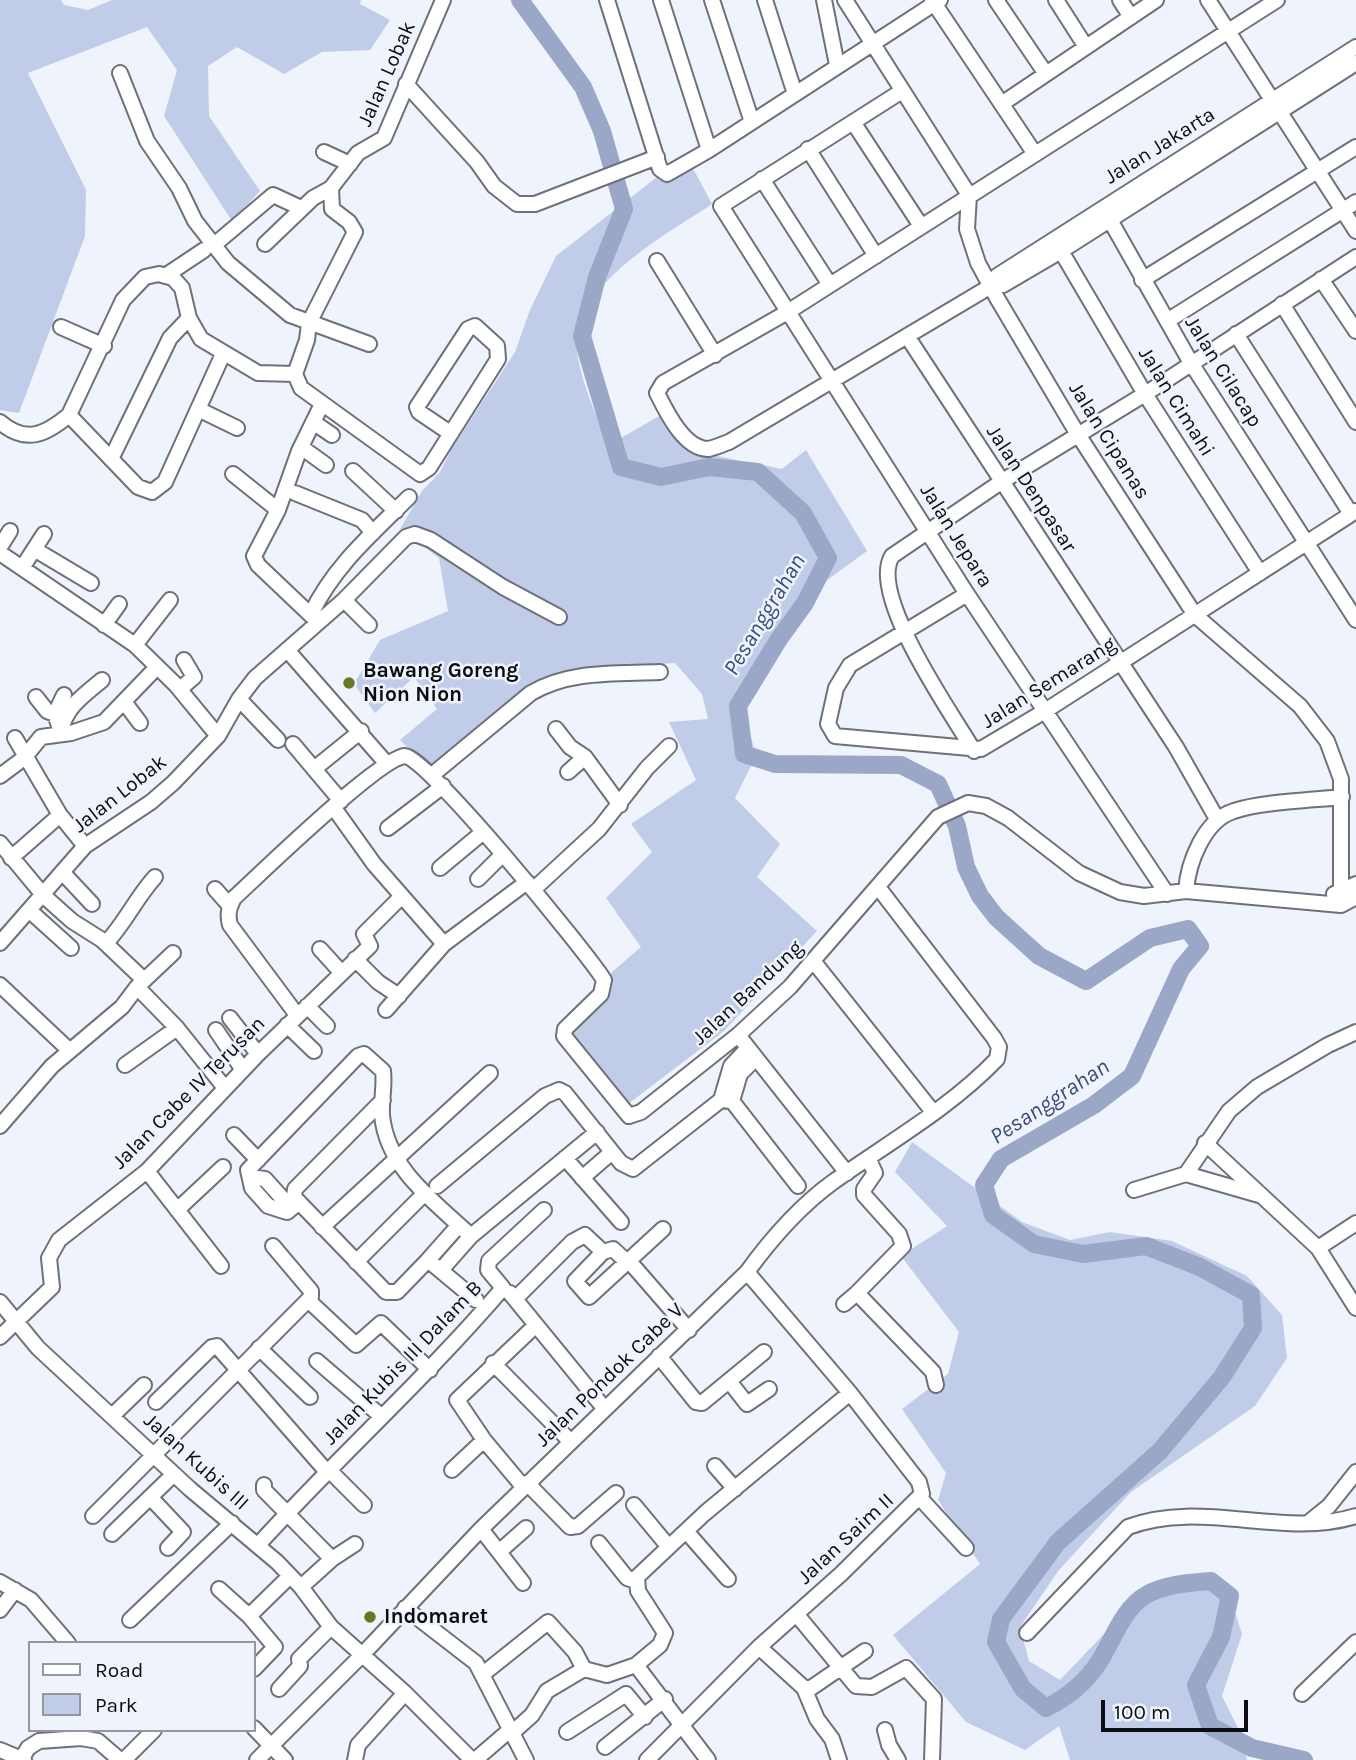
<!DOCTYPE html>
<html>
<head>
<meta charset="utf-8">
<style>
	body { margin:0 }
	#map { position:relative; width:1356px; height:1760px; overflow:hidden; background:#eff3fc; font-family:Karla,sans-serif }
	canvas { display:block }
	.legend { position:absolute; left:28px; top:1641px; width:228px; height:91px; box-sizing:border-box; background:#eff3fc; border:2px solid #94979e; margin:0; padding:9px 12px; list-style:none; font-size:21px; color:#0c0d10 }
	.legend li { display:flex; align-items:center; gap:14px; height:35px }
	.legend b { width:35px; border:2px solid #94979e }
	.scale { position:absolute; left:1101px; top:1700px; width:147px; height:32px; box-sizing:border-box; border:4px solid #0c0d10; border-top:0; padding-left:9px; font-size:21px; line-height:24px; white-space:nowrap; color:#0c0d10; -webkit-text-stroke:5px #eff3fc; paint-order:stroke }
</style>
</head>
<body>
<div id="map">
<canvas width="1356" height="1760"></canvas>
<ul class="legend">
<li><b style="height:9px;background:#fff"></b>Road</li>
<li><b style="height:19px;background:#c1cce8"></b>Park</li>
</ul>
<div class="scale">100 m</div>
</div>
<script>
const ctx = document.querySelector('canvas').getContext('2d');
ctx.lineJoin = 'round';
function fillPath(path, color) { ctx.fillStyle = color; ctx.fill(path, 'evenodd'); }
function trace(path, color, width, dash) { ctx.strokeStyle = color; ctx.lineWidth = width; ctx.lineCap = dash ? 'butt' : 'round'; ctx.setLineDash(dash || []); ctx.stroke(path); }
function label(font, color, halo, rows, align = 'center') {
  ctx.font = font + ' Karla,sans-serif'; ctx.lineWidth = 5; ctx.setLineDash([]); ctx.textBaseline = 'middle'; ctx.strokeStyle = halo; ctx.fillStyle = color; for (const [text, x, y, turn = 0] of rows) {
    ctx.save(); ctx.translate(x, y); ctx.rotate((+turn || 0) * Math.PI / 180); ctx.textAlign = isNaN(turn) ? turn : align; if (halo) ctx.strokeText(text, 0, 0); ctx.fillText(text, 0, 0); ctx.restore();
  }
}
const green = new Path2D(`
	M 0,0 L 61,0 L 64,5 L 88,10 L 112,0 L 361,0 L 360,4 L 390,20 L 370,50 L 322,52 L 284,74 L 237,47 L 208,66 L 209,116 L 260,191 L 232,221 L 164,116 L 177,70 L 147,27 L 28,73 L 86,190 L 85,236 L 19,413 L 0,410 Z
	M 688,159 L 712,204 C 663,237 566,287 578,358 C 583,387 598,418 607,446 L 661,415 L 687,450 L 782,469 L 806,450 L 867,551 L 826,581 L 778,642 L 743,706 L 756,756 L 735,798 L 780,844 L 757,877 L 817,931 L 724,1031 L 628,1104 L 564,1028 L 613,971 L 641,947 L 606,898 L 652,852 L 631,824 L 696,780 L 669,722 L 708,719 L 702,694 L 675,663 L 576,669 L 520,696 L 430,770 L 400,740 L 437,709 L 414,677 L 375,713 L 354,684 L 380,640 L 448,611 L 439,558 L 400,529 L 422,491 L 440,472 L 451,450 L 515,352 L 530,310 L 556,256 L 657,177 Z
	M 912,1142 L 1022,1222 L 1070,1240 L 1110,1232 L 1172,1241 L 1247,1276 L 1282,1315 L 1287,1358 L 1255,1406 L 1131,1492 L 1059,1570 L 1020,1627 L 1029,1661 L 1060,1680 L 1144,1592 L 1196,1581 L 1229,1593 L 1242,1634 L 1222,1696 L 1241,1734 L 1247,1760 L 1070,1760 L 1059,1726 L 1025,1750 L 966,1722 L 893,1635 L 980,1564 L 938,1500 L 946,1473 L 902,1409 L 948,1374 L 959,1332 L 901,1256 L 947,1226 L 895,1172 Z`);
const river = new Path2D(`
	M 520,0 L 583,87 L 602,131 L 624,209 L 597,277 L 582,336 L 621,467 L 661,477 L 709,467 L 758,472 L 803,513 L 828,558 L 805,603 L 779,639 L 738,706 L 744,754 L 775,764 L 901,765 L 938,784 L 957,826 L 966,867 L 980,896 L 996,917 L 1039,956 L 1086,981 L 1150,938 L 1188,929 L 1200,946 L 1181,969 L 1132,1076 L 1094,1105 L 1001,1159 L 984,1185 L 993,1215 L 1034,1244 L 1083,1254 L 1146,1246 L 1200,1267 L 1251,1295 L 1253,1328 L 1222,1377 L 1160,1451 L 1058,1542 L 1001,1619 L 996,1642 L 1023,1689 L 1046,1708 C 1068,1697 1086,1682 1099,1662 C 1113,1640 1123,1608 1146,1595 C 1166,1584 1189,1583 1211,1581 L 1230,1596 L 1221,1637 L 1196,1685 L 1210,1726 L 1252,1748 L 1304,1760`);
const minor = new Path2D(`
	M 443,0 L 384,138 L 358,153 L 331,188 L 332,209 L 349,222 L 355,232 L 309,323 L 307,340 L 295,374 L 301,388 L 420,474 L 429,468 L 498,359 L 497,346 L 475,326 L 468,329 L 417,407 L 419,412 L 450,433
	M 607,0 L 660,169 L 667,174 L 709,150 L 940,0
	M 661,0 L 709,150
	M 712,0 L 752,122
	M 765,0 L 795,94
	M 824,0 L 837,65
	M 845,0 L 969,195 L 967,229 L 978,263 L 997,298 L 1077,433 L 1195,615 L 1300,706 L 1327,741 L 1341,779 L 1341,905
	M 932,0 L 1035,154
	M 996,0 L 1046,74
	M 1056,0 L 1086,47
	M 1120,0 L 1131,17
	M 1208,0 L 1356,231
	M 1277,0 L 786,313 L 663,383 L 657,393 C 666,411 684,449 708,449 C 714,448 723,444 729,442 L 991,286 L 1003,285 L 1061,251 L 1356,63
	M 120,73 L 147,141 L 179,188 L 195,221 L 228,263 L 290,315 L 369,344
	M 406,84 L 477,162 L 494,186 L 517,204 L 535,204 L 657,157
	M 902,91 L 721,206 L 967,594 L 1167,894
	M 1003,103 L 1156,0
	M 853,122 L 921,226
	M 808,149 L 876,256
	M 324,152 L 350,164
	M 762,179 L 830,285
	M 1110,220 L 1191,363 L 1356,620
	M 265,244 L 313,198 L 331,188
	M 214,245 L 273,195 L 301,208
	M 1061,251 L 1145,394 L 1260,573
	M 657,261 L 715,355
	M 165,276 L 204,250
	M 1321,279 L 1356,331
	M 1142,280 L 1356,147
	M 991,286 L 997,276 L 1356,47
	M 1282,304 L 1356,422
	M 1167,321 L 1356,202
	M 61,327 L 104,346
	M 1236,334 L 1351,514
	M 907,336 L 1176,747 L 1217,819
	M 198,409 L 237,428
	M 69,415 L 138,487 L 152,492 L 165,482 L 223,354
	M 0,422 C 26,444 45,435 69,415 L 123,300 L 145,277 L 159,274 L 173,278 L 182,288 L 189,318 L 201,339 L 258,373 L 295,374
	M 313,422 L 332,435
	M 301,447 L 326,465
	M 111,459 L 170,338 L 189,318
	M 353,471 L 396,511
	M 233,474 L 278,510
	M 295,493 L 362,520 L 373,533
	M 0,547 L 10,531
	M 34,549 L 91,583
	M 0,553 L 135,645 L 176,685 L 218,736
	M 22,568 L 44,534
	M 967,594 L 850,665 L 836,688 L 828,724 L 835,736 L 981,749 L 1045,711 L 1356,511
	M 344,600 L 369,625
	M 311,614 C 334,566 372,534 409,497
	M 318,622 L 258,565 L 254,556 L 278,510 L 299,451 L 322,404
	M 104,625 L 119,604
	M 135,645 L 170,600
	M 288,651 L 387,764
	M 180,689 L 194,677 L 184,660
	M 36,697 L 47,711 L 55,714
	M 239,699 L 278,740
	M 125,703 L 140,723
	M 60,729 L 55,714 L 64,695
	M 556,729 L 570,747 L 585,757 L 568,772
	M 61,733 C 64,708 84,695 102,680
	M 15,738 L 60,815 L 85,846
	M 293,744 L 341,801
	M 974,751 C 952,714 868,595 892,556 L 1001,482 L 1145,394 L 1356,257
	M 585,757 L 620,805
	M 314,769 L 361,731
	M 432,775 L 531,693 C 570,670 616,674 660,672
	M 0,776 L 24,758 L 41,737 L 71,733 L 104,722 L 157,667
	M 334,808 L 374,864 L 444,944
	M 388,828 L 443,786
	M 0,843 L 44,896 L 72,921 L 102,940 L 144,980
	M 11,858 L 60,815
	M 440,868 L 482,833
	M 62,872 L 92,904
	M 478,879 L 502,855
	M 215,889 L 230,906
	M 534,889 L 599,829 L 647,768 L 669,746
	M 1186,891 C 1188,863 1204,820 1234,811 C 1259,802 1313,800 1342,797
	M 1334,894 L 1356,884
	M 30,911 L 71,948
	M 0,943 L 85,846 L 151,802 L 173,783 L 218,736 L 239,699 L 255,678 L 344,600 L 406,537 L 415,534 L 431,540 L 503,587 L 559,617
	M 106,943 C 125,923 136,898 155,877
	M 320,949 L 340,971
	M 355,959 L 378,982 L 399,996
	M 814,962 L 933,1112
	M 0,985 L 69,1050
	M 137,987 L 177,1028 L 225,1088
	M 307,1006 L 327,1026
	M 386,1010 L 444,944 L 527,882
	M 297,1015 L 230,925 C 227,914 229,908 234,898 C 260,874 379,758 405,756 C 425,755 586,951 604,980 L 601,994 L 565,1029 L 564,1036 L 629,1116 L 641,1112 L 738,1035 L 790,987 L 938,817 L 968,803 L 986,806 L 1008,818 L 1079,873 L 1120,892 L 1144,896 L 1186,891 L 1341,905 L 1356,897
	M 230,1018 L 258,1054
	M 287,1025 L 314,1051
	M 216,1030 L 243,1070
	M 738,1035 L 847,1173
	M 125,1065 L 177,1028
	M 383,1100 L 295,1189 L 294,1197 L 386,1292 L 397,1292 L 428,1260 L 476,1300
	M 721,1100 L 731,1066 L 748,1048
	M 732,1101 L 740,1074 L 756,1058
	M 0,1126 L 52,1066 L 122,1007 L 137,987 L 173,953
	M 234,1135 L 258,1160
	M 1205,1143 L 1318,1248 L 1356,1308
	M 565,1158 L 621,1222
	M 869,1160 L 875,1173 L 864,1189 L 864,1195 L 899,1234 L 903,1246 L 857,1293 L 933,1372 L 936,1385
	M 147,1171 L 221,1266
	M 1186,1174 L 1259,1195
	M 250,1177 L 265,1179 L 283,1199 L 282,1209
	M 582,1178 L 612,1152
	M 437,1186 L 545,1096 L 559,1090 L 565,1093 L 621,1163 L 633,1169 L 721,1100 L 732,1101 L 798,1186
	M 1134,1190 L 1186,1174 L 1229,1111 L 1257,1087 L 1328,1045 L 1356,1032
	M 299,1202 L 287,1212 L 268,1206 L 252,1188 L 248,1170 L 358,1056 L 364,1054 L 383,1071 C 385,1086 381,1100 382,1115 C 387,1169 435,1202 471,1236
	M 177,1210 L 223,1167
	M 322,1227 L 490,1073
	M 1318,1248 L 1356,1223
	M 603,1252 L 613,1249 L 627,1262
	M 428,1260 L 459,1225
	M 629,1261 L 689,1330
	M 356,1262 L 425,1193
	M 441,1270 L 471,1236 L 597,1132
	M 510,1293 L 604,1408
	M 515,1299 L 572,1242 L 585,1235 L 603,1252 L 575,1281 L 589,1297 L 663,1229
	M 309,1301 L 356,1345 L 381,1323 L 430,1370
	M 0,1302 L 38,1348 L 190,1489 L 277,1562 L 301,1587 L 331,1627 L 405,1693 L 358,1745 L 355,1760
	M 844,1304 L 857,1293
	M 536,1325 L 457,1400 L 484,1440 L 520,1483 L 528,1484 L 570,1527 L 578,1526 L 616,1493
	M 0,1337 L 52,1287 L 49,1258 L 59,1240 L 147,1171 L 258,1054 L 370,946 L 364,934 L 401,897
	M 259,1348 L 310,1397
	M 659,1356 L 696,1402 L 702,1403 L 764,1352
	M 317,1361 L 381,1416
	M 493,1363 L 570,1441
	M 729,1381 L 747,1404 L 769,1389
	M 156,1402 L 212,1347 L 217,1346 L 327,1472
	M 113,1415 L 144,1385
	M 715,1466 L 735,1489
	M 329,1470 L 364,1505
	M 452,1470 L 484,1440
	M 264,1485 L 264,1490 L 332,1559
	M 150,1497 L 183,1532 L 168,1548
	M 920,1498 L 966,1548
	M 634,1505 L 668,1546
	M 93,1516 L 311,1297 L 311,1291 L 273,1246
	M 1308,1523 L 1329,1506 L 1356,1472
	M 481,1529 L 523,1583
	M 686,1531 L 728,1579
	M 112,1534 L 174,1474
	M 599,1543 L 627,1578 L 636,1581
	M 258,1545 C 338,1457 426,1378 503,1288 L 488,1270 L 489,1261 L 544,1210
	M 500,1551 L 526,1528
	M 0,1582 L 31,1600 L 68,1643
	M 301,1587 L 332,1559 L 355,1544
	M 219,1589 L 249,1616 L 290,1576
	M 405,1608 L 476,1663 L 526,1760
	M 0,1610 L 15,1590
	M 797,1615 L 856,1686 L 872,1687 L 906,1668 L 934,1699 L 932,1760
	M 249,1616 L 275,1647 L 254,1669
	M 130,1620 L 232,1523
	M 1027,1633 L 1128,1527 C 1202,1499 1282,1539 1356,1516
	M 759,1647 L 804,1688 L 817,1719 L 832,1739 L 839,1760
	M 483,1674 L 548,1622 L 575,1652 L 584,1669 L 607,1675 L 636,1665
	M 804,1688 L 811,1688 L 865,1651
	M 279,1689 L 300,1666 L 299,1659 L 331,1627
	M 405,1693 L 472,1760
	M 1302,1694 L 1356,1642
	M 254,1728 L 285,1760
	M 885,1730 L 889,1745 L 898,1760
	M 567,1732 L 626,1694 L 645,1717
	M 512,1733 L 532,1715 L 547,1691 L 584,1669
	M 605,1747 L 665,1699
	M 0,1750 L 24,1760
	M 21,1760 L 28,1748 L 39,1741 L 81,1738 L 98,1741 L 120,1760
	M 124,1760 L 154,1730
	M 257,1760 L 362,1655 L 481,1529 L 747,1272 C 771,1239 800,1206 833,1182 C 888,1143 950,1108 997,1059 L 999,1047 L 994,1038 L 878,887
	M 475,1760 L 511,1729
	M 647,1760 L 759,1647 L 841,1574 L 922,1494 L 919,1482 L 850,1393 L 747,1272
	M 708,1760 L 636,1665 L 660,1645 L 665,1633 L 638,1591 L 637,1577 L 705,1513 L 850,1393`);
const markers = [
	[349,683,7,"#697724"],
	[370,1617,7,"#697724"]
];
const streetNames = [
	["Jalan Lobak",387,74,-66],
	["Jalan Jakarta",1160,146,-32],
	["Jalan Cilacap",1223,372,58],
	["Jalan Cimahi",1176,402,58],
	["Jalan Cipanas",1109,441,58],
	["Jalan Denpasar",1031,489,57],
	["Jalan Jepara",956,536,58],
	["Jalan Semarang",1049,683,-32],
	["Jalan Lobak",120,794,-38],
	["Jalan Bandung",748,993,-43],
	["Jalan Cabe IV Terusan",189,1093,-45],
	["Jalan Kubis III Dalam B",403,1363,-46],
	["Jalan Pondok Cabe V",610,1375,-44],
	["Jalan Kubis III",196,1462,42],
	["Jalan Saim II",846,1539,-43]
];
const poiNames = [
	["Bawang Goreng",363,671],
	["Nion Nion",363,695],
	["Indomaret",384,1617]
];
const waterNames = [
	["Pesanggrahan",765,615,-59],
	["Pesanggrahan",1050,1102,-33]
];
fillPath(green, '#c1cce8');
trace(river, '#9ba7c7', 18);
trace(minor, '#6e7179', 18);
trace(minor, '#fff', 14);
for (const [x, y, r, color] of markers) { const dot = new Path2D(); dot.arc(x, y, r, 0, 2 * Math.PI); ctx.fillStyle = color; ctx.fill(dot); trace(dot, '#eff3fc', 2.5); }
label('21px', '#0c0d10', '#eff3fc', streetNames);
label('bold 21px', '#0c0d10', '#eff3fc', poiNames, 'left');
label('italic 23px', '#3c4c78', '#eff3fc', waterNames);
</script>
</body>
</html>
